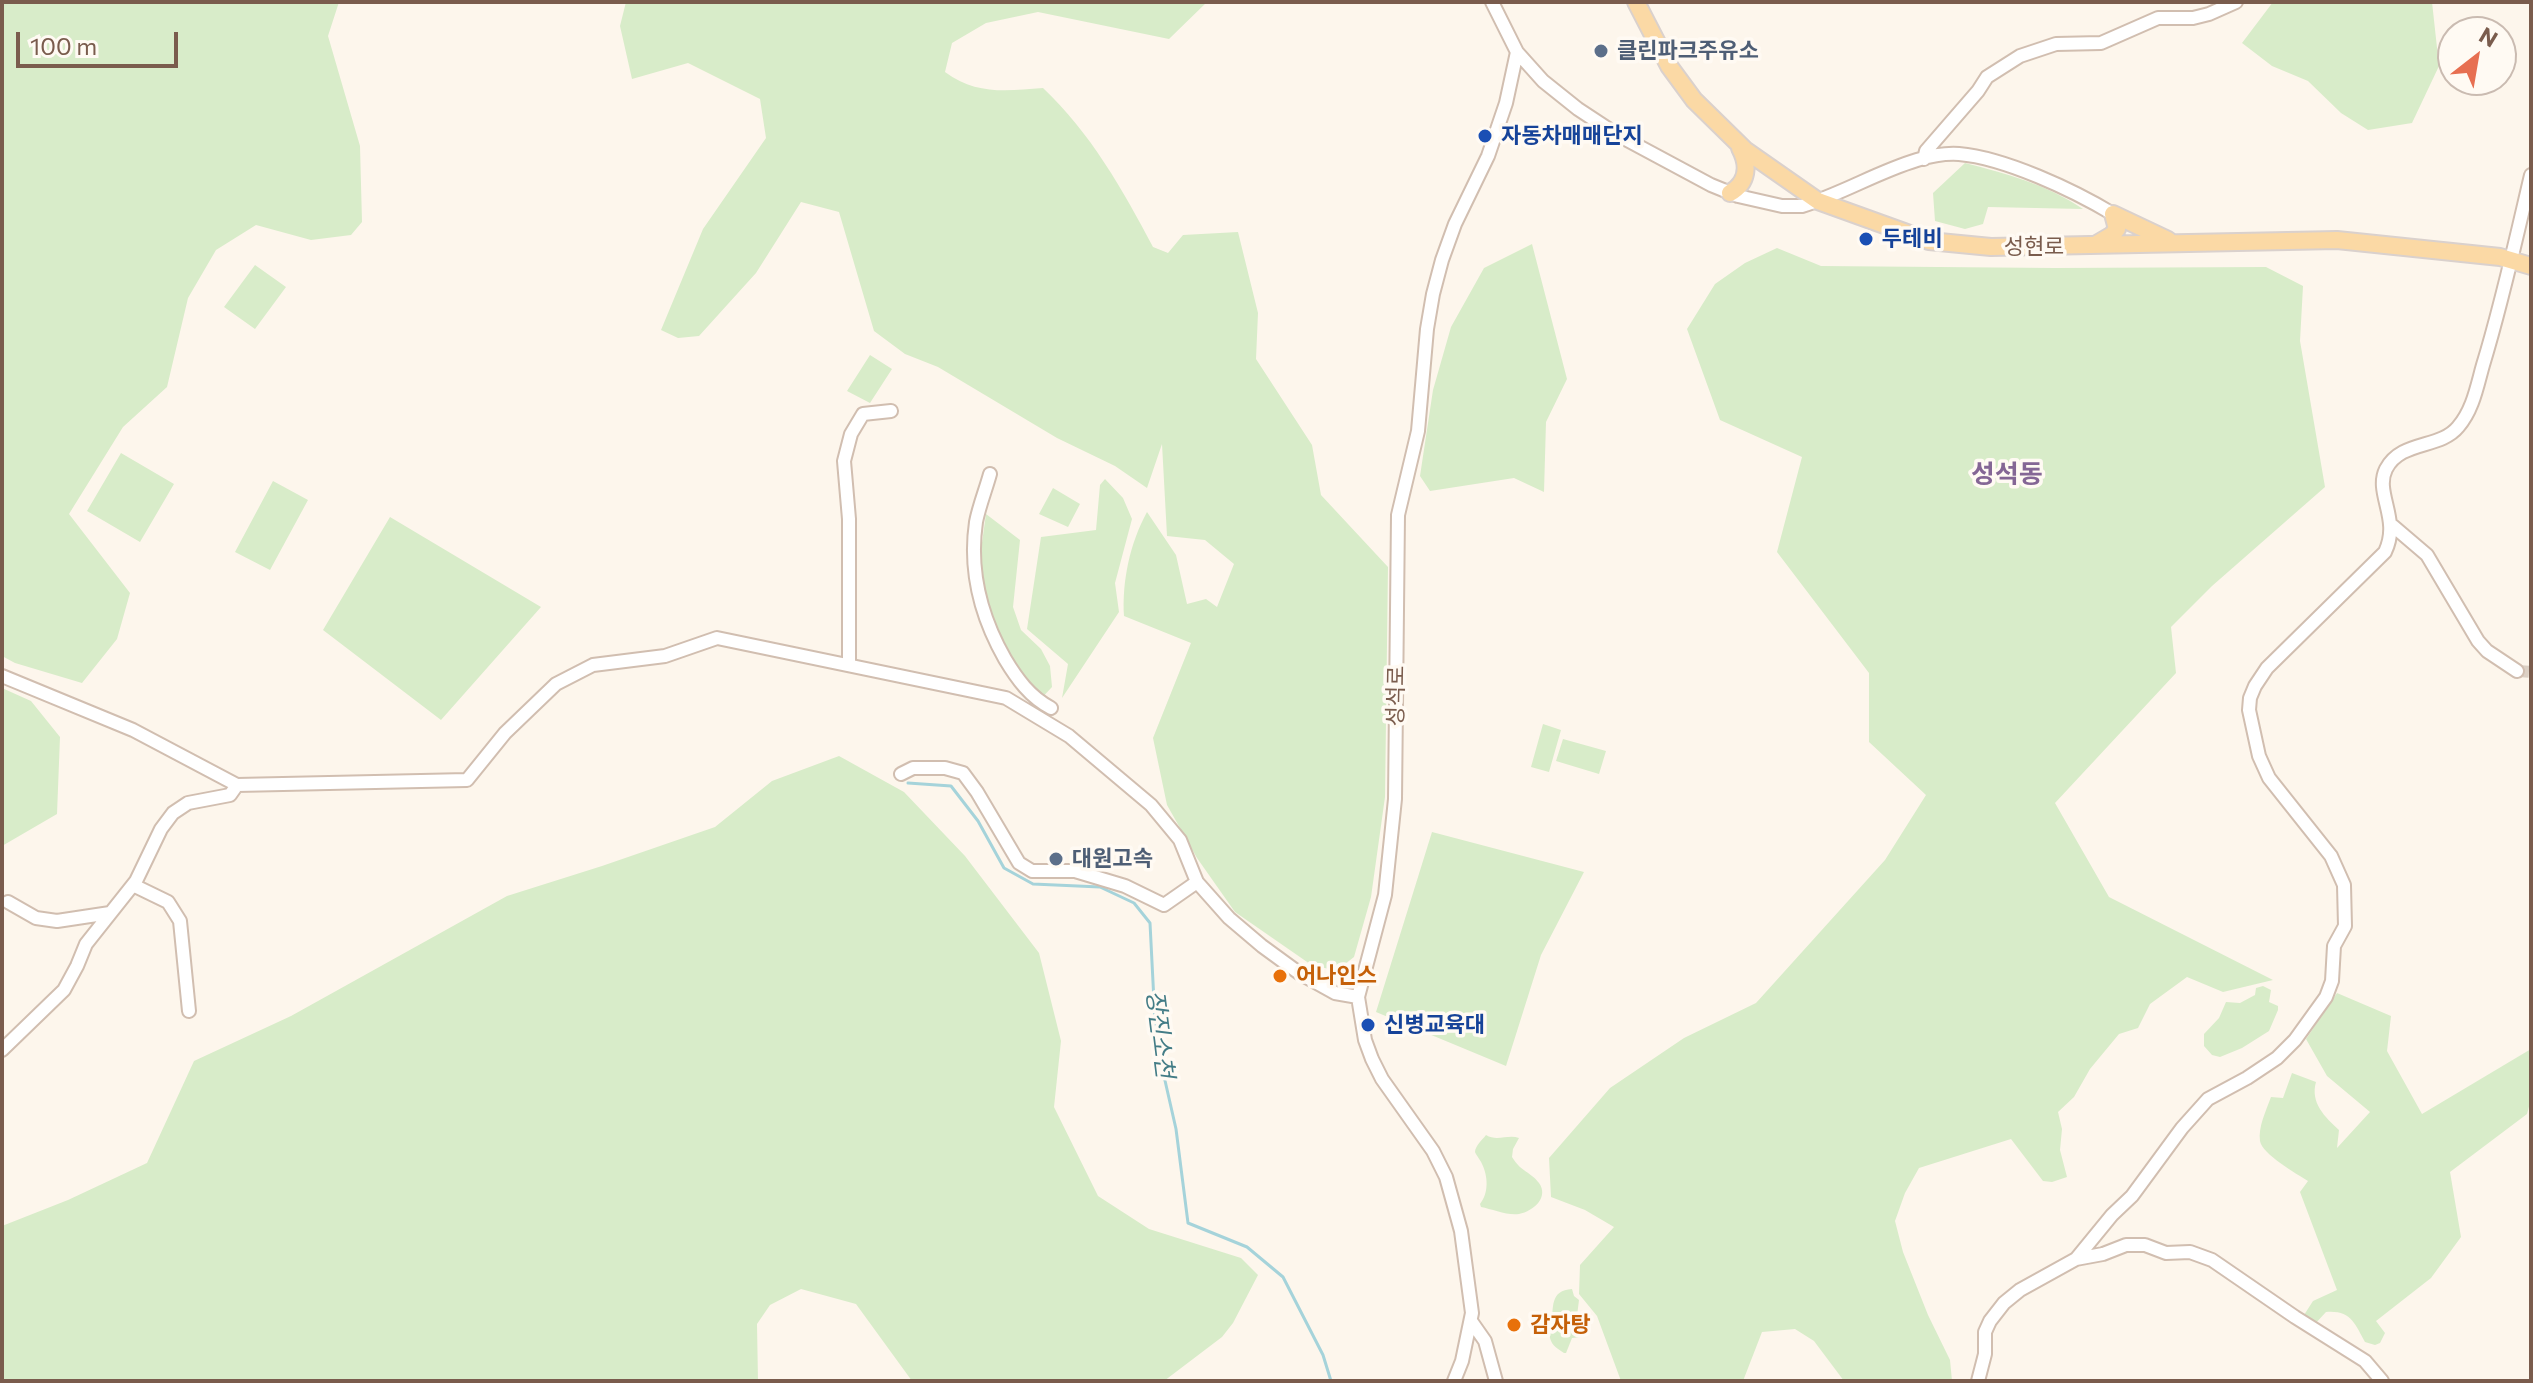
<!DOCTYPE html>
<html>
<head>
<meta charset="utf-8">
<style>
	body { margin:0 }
	#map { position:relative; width:2533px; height:1383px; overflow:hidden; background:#fdf6ec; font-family:Commissioner,sans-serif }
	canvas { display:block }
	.frame { position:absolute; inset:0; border:4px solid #7a5c4d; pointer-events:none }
	.north { position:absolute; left:2437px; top:16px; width:80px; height:80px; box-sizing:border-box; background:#fffaf3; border:2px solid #cabbb1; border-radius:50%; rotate:31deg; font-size:22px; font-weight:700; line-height:32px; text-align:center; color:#7a5c4d }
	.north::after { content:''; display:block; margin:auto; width:28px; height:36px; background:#e76f51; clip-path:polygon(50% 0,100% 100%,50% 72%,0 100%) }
	.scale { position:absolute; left:16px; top:32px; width:162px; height:36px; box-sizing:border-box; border:4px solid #7a5c4d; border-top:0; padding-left:10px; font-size:24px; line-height:28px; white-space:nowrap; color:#7a5c4d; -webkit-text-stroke:6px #fffaf3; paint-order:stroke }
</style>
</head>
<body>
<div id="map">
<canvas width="2533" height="1383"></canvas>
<div class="frame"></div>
<div class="north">N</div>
<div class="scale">100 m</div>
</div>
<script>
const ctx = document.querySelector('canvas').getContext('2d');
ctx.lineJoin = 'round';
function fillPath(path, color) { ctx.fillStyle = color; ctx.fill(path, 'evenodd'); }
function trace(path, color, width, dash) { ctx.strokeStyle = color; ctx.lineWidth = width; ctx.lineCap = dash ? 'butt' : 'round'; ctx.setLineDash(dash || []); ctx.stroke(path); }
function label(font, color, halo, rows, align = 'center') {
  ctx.font = font + ' Commissioner,"Noto Sans KR",sans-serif'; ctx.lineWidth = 7; ctx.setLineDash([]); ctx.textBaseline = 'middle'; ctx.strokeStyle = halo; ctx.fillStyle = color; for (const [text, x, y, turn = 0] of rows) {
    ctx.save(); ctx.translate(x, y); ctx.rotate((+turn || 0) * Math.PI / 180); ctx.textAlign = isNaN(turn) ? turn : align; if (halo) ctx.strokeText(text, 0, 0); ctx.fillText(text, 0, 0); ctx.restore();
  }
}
const green = new Path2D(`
	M 2,2 L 339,2 L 328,36 L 360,146 L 362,222 L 351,235 L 311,240 L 256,225 L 216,250 L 188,298 L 167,387 L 123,427 L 69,514 L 130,593 L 117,639 L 82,683 L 15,663 L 2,656 Z
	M 626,2 L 1207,2 L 1169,39 L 1038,12 L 986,23 L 952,43 L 945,72 C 976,95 1006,91 1043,88 C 1090,132 1123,190 1153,247 L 1168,253 L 1183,235 L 1238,232 L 1258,313 L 1256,359 L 1312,445 L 1321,495 L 1388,567 L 1385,797 L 1371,897 L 1354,957 L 1336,971 L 1310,964 L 1235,912 L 1197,858 L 1167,805 L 1153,738 L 1191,643 L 1124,616 C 1122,581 1130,543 1147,512 L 1176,555 L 1187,604 L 1206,599 L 1217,607 L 1234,564 L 1205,540 L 1167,536 L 1162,444 L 1147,488 L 1115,466 L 1057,438 L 938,367 L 905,354 L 874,331 L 839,212 L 801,202 L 756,273 L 699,336 L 678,338 L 661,330 L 703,229 L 766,138 L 760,99 L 688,63 L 632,79 L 620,26 Z
	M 2273,2 L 2432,2 L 2439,66 L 2412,123 L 2368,130 L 2341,113 L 2308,81 L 2272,66 L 2242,43 Z
	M 1965,163 C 2007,174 2046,184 2083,209 L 1988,207 L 1983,224 L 1965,229 L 1935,221 L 1933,193 Z
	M 1532,244 L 1567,379 L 1546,422 L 1544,492 L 1514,478 L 1430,491 L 1420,476 L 1433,390 L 1451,327 L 1484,268 Z
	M 1777,248 L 1821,266 L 2055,268 L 2266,267 L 2303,286 L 2300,341 L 2325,487 L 2212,586 L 2171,627 L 2176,673 L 2055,803 L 2109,897 L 2273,980 L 2223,992 L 2187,977 L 2150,1004 L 2138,1028 L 2119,1034 L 2090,1069 L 2074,1097 L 2058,1112 L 2062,1129 L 2060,1150 L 2067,1177 L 2052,1182 L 2043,1181 L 2011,1139 L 1919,1168 L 1905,1193 L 1895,1221 L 1903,1252 L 1928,1315 L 1950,1360 L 1952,1381 L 1844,1381 L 1814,1341 L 1795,1329 L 1762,1332 L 1743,1381 L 1621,1381 L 1597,1316 L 1579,1294 L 1580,1265 L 1614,1227 L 1585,1210 L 1551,1197 L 1549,1158 L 1610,1088 L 1684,1038 L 1756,1003 L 1885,860 L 1926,795 L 1869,742 L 1869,673 L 1777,552 L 1802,457 L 1720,420 L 1687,329 L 1715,284 L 1745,263 Z
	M 255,265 L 286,287 L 255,329 L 224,307 Z
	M 870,355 L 892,369 L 870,403 L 847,391 Z
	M 121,453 L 174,484 L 140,542 L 87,511 Z
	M 1105,479 L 1123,498 L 1132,519 L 1115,583 L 1119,612 L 1062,698 L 1068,664 L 1027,629 L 1041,537 L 1096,530 L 1100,485 Z
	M 273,481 L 308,500 L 270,570 L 235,552 Z
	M 1053,488 L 1080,504 L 1068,527 L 1039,514 Z
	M 986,514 L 1020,540 L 1013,607 L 1021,630 L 1041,649 L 1050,666 L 1052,687 L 1038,702 L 1001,650 L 984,597 L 980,557 Z
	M 390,517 L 541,607 L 441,720 L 323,630 Z
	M 2,688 L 31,701 L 60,737 L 57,814 L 2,846 Z
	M 1543,724 L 1561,730 L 1549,772 L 1531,767 Z
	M 1563,739 L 1606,751 L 1599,774 L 1556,761 Z
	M 839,756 L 904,792 L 965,856 L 1039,953 L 1061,1041 L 1054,1107 L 1098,1196 L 1149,1229 L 1241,1258 L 1258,1275 L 1233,1323 L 1222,1337 L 1164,1381 L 912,1381 L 856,1304 L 801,1289 L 770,1305 L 757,1324 L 758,1381 L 2,1381 L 2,1226 L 68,1200 L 147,1163 L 194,1061 L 291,1016 L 507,896 L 602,866 L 715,827 L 772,781 Z
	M 1432,832 L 1584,872 L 1541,955 L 1506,1066 L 1376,1012 Z
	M 2263,986 L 2271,990 L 2269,1002 L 2278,1006 L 2278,1010 L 2269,1031 L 2242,1048 L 2220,1057 L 2212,1055 L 2204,1046 L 2204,1034 L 2219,1018 L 2226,1002 L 2240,1003 L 2255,995 L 2256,988 Z
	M 2337,993 L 2391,1016 L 2387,1051 L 2422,1114 L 2531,1049 L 2531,1099 L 2527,1114 L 2450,1172 L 2461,1237 L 2431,1278 L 2376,1321 L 2385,1333 L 2380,1343 L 2375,1345 L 2365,1342 C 2355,1324 2351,1310 2326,1312 L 2314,1325 L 2300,1316 L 2304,1315 L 2313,1301 L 2337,1290 L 2300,1192 L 2308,1181 C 2297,1174 2262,1154 2260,1141 C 2258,1127 2266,1111 2271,1097 L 2283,1098 L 2292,1073 L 2316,1082 C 2310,1103 2325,1117 2339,1130 L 2337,1148 L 2370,1112 L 2327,1076 L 2306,1039 Z
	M 1486,1135 C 1497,1142 1508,1134 1519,1138 L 1513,1149 L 1512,1157 C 1522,1173 1530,1171 1539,1183 C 1549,1197 1534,1211 1519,1214 C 1508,1216 1492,1209 1481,1207 L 1480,1204 C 1489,1193 1488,1176 1482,1164 C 1481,1161 1476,1155 1475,1152 C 1475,1146 1483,1139 1486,1135 Z
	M 1572,1289 L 1574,1296 L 1579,1300 L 1577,1316 L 1580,1320 L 1575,1328 L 1579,1326 L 1584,1329 L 1582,1337 L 1572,1338 L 1566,1353 L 1564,1353 C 1558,1349 1552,1346 1550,1338 C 1549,1332 1551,1331 1552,1325 C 1553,1308 1550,1290 1572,1289 Z`);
const stream = new Path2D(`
	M 908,783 L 951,786 L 978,821 L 1004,868 L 1033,884 L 1100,887 L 1134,903 L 1150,923 L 1156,1041 L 1176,1129 L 1188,1223 L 1247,1247 L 1283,1277 L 1323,1355 L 1331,1381`);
const minorTunnel = new Path2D(`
	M 2517,671 L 2531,672`);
const minor = new Path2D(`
	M 1517,52 L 1543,81 L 1578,109 L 1616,134 L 1711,185 L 1738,196 L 1782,206 L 1802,206 C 1842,194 1877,172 1917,160 C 1930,156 1945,153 1959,154 C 2005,158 2073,190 2113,214
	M 1924,159 L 1926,151 L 1978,91 L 1987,77 L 2020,56 L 2056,44 L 2101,43 L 2158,18 L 2193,18 L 2209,14 L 2236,2
	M 990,474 C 986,489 979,506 976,522 C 969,570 981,617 1005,659 C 1017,679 1030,697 1051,708
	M 2393,526 L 2427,555 L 2478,641 L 2487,651 L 2517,671
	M 849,665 L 849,519 L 844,461 L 851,434 L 863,414 L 891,411
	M 2,676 L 133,730 L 237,785 L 467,780 L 505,733 L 556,684 L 593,665 L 665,656 L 717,638 L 1006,698 L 1069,736 L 1151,805 L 1180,840 L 1197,882 L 1229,918 L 1262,946 L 1299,973 L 1335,993 L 1358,997
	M 901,774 L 913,768 L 945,768 L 963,773 L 977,792 L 1019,863 L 1032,871 L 1075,871 L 1125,886 L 1164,905 L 1197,882
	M 133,885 L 168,902 L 180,921 L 189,1011
	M 8,902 L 36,918 L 57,921 L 110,913
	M 2,1050 L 64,990 L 77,966 L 86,944 L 136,881 L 161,829 L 173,813 L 188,803 L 230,795 L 237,785
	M 2076,1259 L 2112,1215 L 2132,1196 L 2182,1128 L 2208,1099 L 2247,1078 L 2277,1058 L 2295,1040 L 2326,997 L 2332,981 L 2334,946 L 2345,926 L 2344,885 L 2331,856 L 2269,778 L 2259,756 L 2249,710 L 2250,698 L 2255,686 L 2267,668 L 2385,552 C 2401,519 2374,493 2386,469 C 2401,440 2440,449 2458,427 C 2473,410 2477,386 2483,365 C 2502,303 2516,239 2531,175
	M 1471,1321 L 1485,1341 L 1496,1381
	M 1454,1381 L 1462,1361 L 1472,1313 L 1461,1231 L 1446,1177 L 1433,1151 L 1382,1079 L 1372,1059 L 1365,1040 L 1358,997 L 1385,895 L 1395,799 L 1398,515 L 1418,431 L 1427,329 L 1433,294 L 1442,260 L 1455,224 L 1488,156 L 1506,103 L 1517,52 L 1492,2
	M 1978,1381 L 1985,1354 L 1985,1332 L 1990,1321 L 2004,1303 L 2020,1290 L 2076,1259 L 2103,1254 L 2126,1245 L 2145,1245 L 2166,1253 L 2190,1252 L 2212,1260 L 2295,1317 L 2365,1361 L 2382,1381`);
const major = new Path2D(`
	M 1636,2 L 1669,66 L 1694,100 L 1745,150 L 1818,201 L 1929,241 L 1991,247 L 2337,240 L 2500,257 L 2531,266
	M 1730,193 C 1748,183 1749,165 1740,148
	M 2095,245 L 2112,235 L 2117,229 L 2113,214 L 2168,240`);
const markers = [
	[1601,51,8,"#5c6f8a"],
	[1485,136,8,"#1a4fb4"],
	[1866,239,8,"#1a4fb4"],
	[1056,859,8,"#5c6f8a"],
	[1280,976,8,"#e8710a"],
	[1368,1025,8,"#1a4fb4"],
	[1514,1325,8,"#e8710a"]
];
const serviceNames = [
	["클린파크주유소",1617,51],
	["대원고속",1072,859]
];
const transitNames = [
	["자동차매매단지",1501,136],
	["두테비",1882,239],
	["신병교육대",1384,1025]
];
const streetNames = [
	["성현로",2034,247],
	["성석로",1396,696,-89]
];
const foodNames = [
	["어나인스",1296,976],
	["감자탕",1530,1325]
];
const waterNames = [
	["장진소천",1160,1034,83]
];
const quarterNames = [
	["성석동",2007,474]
];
fillPath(green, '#d8ecc9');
trace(stream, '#a5d3da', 3);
trace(minorTunnel, '#dcd0c4', 12, [12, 6]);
trace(minor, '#d1beb0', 16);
trace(major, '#dad1cd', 20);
trace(minor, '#fff', 12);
trace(major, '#fbd9a5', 16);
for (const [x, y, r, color] of markers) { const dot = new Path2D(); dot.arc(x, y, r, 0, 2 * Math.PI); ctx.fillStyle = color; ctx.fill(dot); trace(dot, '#fffaf3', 3); }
label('bold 22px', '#4e5e75', '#fffaf3', serviceNames, 'left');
label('bold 22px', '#164399', '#fffaf3', transitNames, 'left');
label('22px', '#7a5c4d', '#fffaf3', streetNames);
label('bold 22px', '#c56008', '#fffaf3', foodNames, 'left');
label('italic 24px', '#437c86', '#fffaf3', waterNames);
label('bold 26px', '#846695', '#fffaf3', quarterNames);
</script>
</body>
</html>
